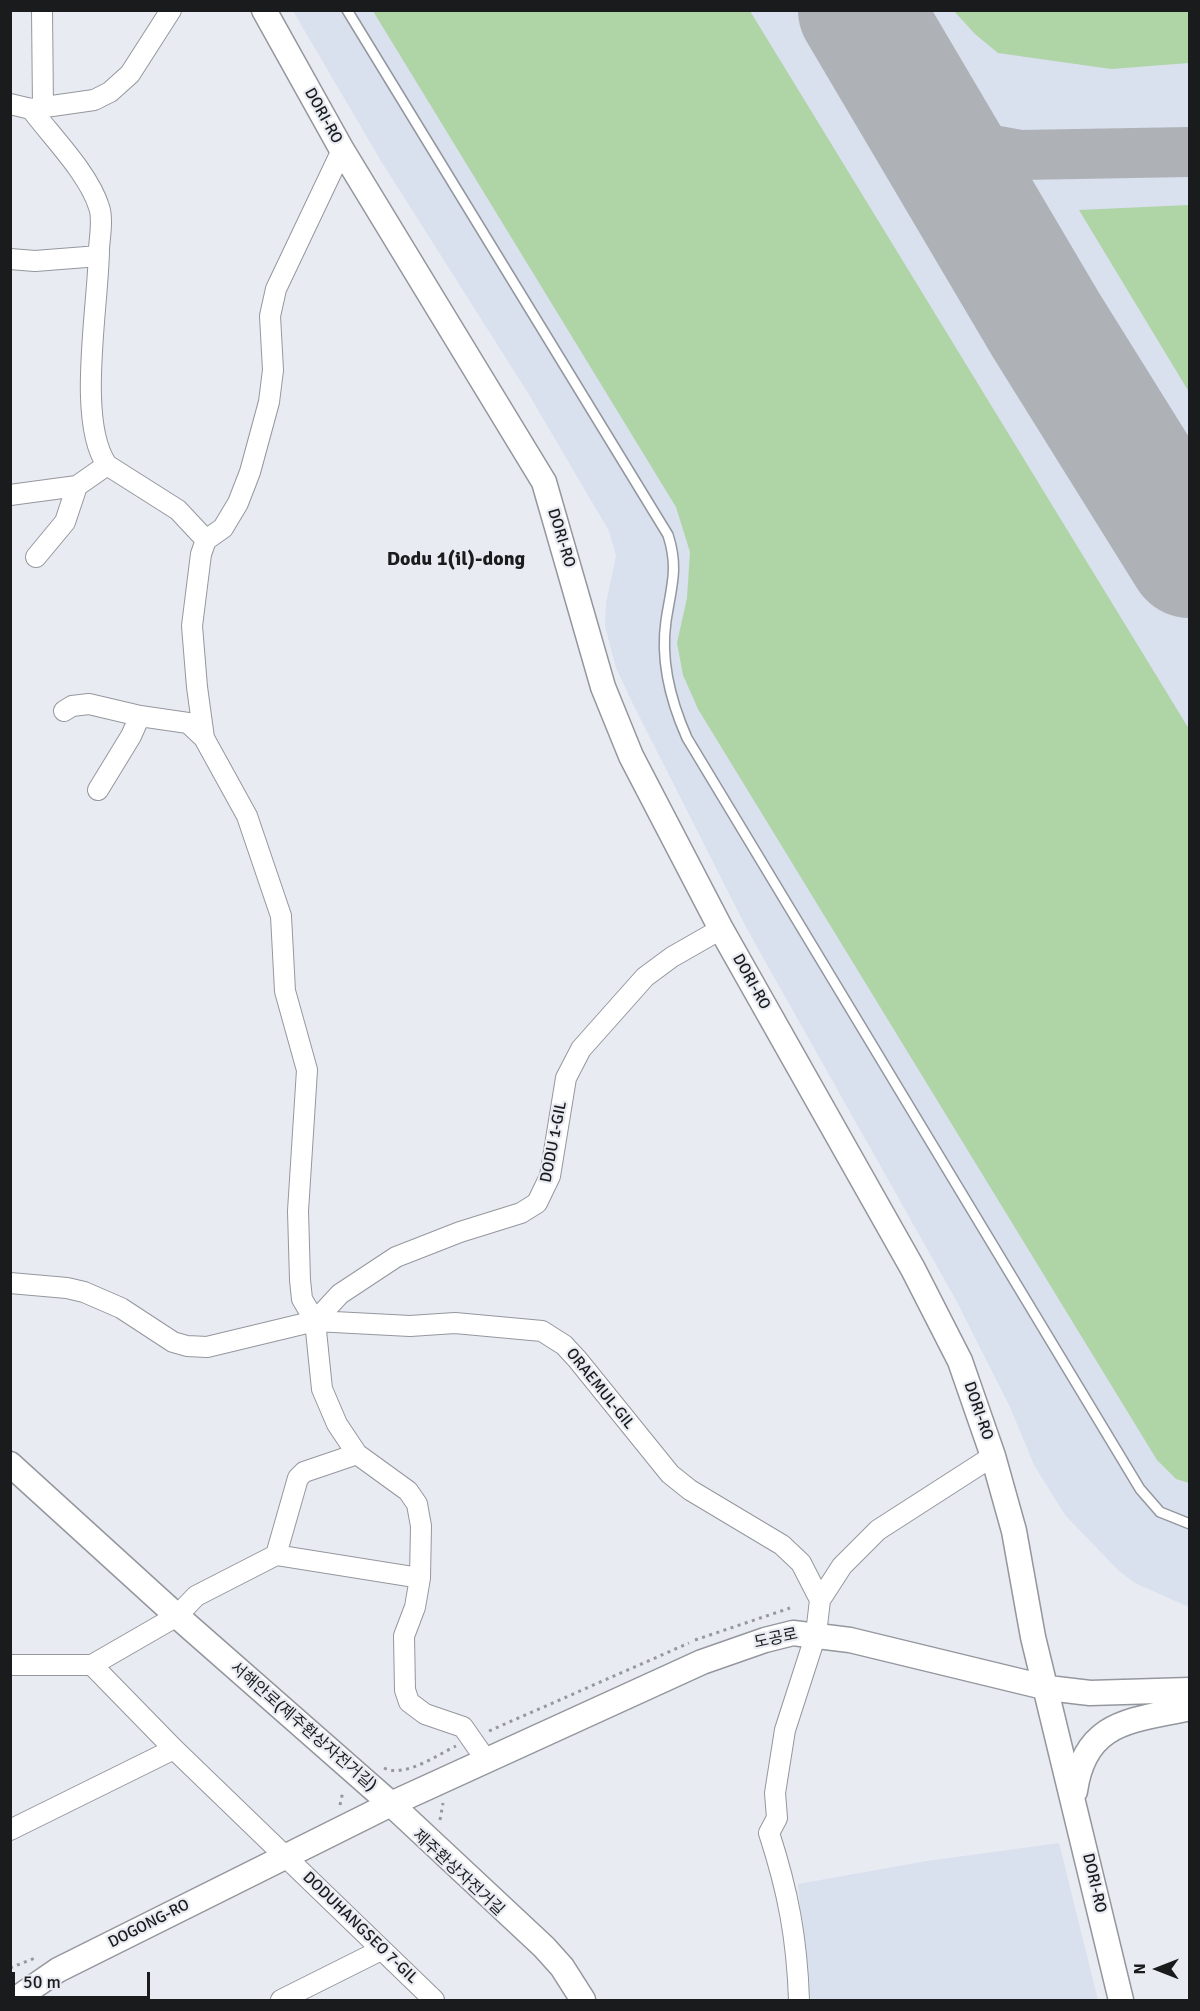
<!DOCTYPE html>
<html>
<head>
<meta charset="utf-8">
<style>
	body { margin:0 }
	#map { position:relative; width:1200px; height:2011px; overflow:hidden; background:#e8ebf2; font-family:Signika,sans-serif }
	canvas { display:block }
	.frame { position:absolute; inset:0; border:12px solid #191b1d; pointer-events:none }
	.north { position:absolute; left:1128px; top:1939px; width:60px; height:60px; -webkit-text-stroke:4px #e8ebf2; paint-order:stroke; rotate:270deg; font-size:16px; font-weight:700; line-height:24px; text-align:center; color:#191b1d }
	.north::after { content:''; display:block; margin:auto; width:21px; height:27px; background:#191b1d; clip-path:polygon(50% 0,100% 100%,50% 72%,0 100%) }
	.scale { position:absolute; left:12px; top:1972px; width:138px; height:27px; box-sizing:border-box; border:3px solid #191b1d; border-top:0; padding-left:8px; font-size:18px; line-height:21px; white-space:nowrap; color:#191b1d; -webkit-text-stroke:4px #e8ebf2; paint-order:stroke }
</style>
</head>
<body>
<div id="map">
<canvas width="1200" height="2011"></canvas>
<div class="frame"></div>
<div class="north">N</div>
<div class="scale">50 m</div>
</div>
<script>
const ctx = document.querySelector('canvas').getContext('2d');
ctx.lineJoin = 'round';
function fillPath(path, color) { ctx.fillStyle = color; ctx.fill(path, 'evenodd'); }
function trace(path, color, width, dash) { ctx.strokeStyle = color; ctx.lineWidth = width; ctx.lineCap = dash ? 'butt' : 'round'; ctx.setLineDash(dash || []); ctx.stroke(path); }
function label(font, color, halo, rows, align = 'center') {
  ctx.font = font + ' Signika,"Noto Sans KR",sans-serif'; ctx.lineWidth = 4.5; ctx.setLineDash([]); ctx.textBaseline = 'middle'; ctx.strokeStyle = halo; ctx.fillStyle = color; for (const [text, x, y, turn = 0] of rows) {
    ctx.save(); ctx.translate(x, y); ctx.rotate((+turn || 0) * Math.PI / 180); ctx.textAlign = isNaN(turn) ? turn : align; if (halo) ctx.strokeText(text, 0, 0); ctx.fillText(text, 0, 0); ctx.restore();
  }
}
const built = new Path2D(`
	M 293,11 L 1189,11 L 1189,1607 L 1135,1583 L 1119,1571 L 1065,1515 L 1034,1465 L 1010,1407 L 957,1302 L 747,929 L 633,704 L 616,668 L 605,626 L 606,603 L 616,556 L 609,531 L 528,393 L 381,161 Z
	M 1059,1843 L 1098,2000 L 811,2000 L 805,1974 L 798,1884 L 927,1861 Z`);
const green = new Path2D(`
	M 373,11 L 750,11 L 1189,729 L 1189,1483 L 1176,1479 L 1157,1460 L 698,709 L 683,675 L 677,643 L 687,598 L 690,552 L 676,507 Z
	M 954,11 L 1189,11 L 1189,63 L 1111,69 L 998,53 L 975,34 Z
	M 1189,205 L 1190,205 L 1189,392 L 1079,210 Z`);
const taxiway = new Path2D(`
	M 890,58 L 934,114 L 949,129 L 982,148 L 1021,155 L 1190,152`);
const runway = new Path2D(`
	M 860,10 L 1046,325 L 1190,556`);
const path = new Path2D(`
	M 695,1640 L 790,1608
	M 489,1731 L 689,1643
	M 384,1768 C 405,1778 437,1755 456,1746
	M 340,1805 L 343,1791
	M 440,1820 L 443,1803
	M 10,1968 L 35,1958`);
const service = new Path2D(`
	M 347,10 L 668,535 C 679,569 671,587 666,621 C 660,662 671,702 687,738 L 1140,1489 L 1160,1512 L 1190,1524`);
const minor = new Path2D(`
	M 42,10 L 43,108
	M 10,104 L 31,109 L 94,100 L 110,92 L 130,74 L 171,10
	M 31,109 C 52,137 89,174 99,207 C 103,218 100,236 99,248 C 99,303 76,421 107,465 L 178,510 L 206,540
	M 342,150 L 276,289 L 270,316 L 273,370 L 269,402 L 250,472 L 238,503 L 223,528 L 206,540 L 201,554 L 192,626 L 197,687 L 204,738 L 247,816 L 281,916 L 285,991 L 307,1070 L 298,1211 L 300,1280 L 302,1299 L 315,1321 L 322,1389 L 337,1424 L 357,1454 L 408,1491 L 417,1504 L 421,1526 L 420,1578 L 415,1607 L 404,1636 L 405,1690 L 409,1702 L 425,1714 L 463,1727 L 486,1760
	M 10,259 L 35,261 L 99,256
	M 10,495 L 77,486 L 107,465
	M 36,557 L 65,522 L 77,486
	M 64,711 L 72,706 L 89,704 L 140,716 L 188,723 L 204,738
	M 98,790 L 131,736 L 140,716
	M 10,1283 L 67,1288 L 84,1292 L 121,1308 L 173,1342 L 187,1346 L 207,1347 L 315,1321 L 410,1326 L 455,1323 L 542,1331 L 564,1345 L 577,1359 L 670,1474 L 690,1490 L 782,1545 L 801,1563 L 820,1600
	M 315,1321 L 340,1294 L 396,1257 L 460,1232 L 521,1213 L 537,1203 L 550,1176 L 566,1078 L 581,1049 L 645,977 L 672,957 L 721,929
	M 276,1555 L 420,1578
	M 10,1665 L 92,1665 L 177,1616 L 196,1596 L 276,1555 L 298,1478 L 304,1472 L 357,1454
	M 92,1665 L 174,1749 L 434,2000
	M 10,1830 L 174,1749
	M 281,2000 L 381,1950
	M 799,2000 C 797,1939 788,1891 769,1833 L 777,1818 L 775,1793 L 785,1730 L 816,1634 L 820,1600 L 842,1566 L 878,1530 L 993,1456`);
const tertiary = new Path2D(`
	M 264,10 L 342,150 L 544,482 L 603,687 L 631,756 L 721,929 L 913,1269 L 960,1361 L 993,1456 L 1014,1531 L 1033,1637 L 1121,2000
	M 10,1464 L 177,1616 L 391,1804 L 544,1947 L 562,1967 L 583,2000
	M 1075,1791 C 1085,1720 1132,1721 1190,1708
	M 10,1999 L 16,1999 L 58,1970 L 391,1804 L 702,1662 L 765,1640 L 793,1633 L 850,1640 L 1048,1688 L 1090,1693 L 1190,1690`);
const streetNames = [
	["DORI-RO",323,116,61],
	["DORI-RO",561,538,73],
	["DORI-RO",751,982,61],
	["DODU 1-GIL",554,1142,-79],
	["ORAEMUL-GIL",600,1389,51],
	["DORI-RO",978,1411,71],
	["도공로",776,1639,-12],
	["서해안로(제주환상자전거길)",303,1727,41],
	["제주환상자전거길",458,1873,43],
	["DORI-RO",1094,1883,77],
	["DOGONG-RO",149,1924,-27],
	["DODUHANGSEO 7-GIL",360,1928,44]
];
const quarterNames = [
	["Dodu 1(il)-dong",456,560]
];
fillPath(built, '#d9e0ee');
fillPath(green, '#afd4a6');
trace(taxiway, '#aeb1b6', 50);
trace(runway, '#aeb1b6', 124);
trace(service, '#94979e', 12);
trace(minor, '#94979e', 22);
trace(tertiary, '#94979e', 27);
trace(path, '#96989d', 3, [3, 4.5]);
trace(service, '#fff', 9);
trace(minor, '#fff', 20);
trace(tertiary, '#fff', 24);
label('16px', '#191b1d', '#e8ebf2', streetNames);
label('bold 20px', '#191b1d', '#e8ebf2', quarterNames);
</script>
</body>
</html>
